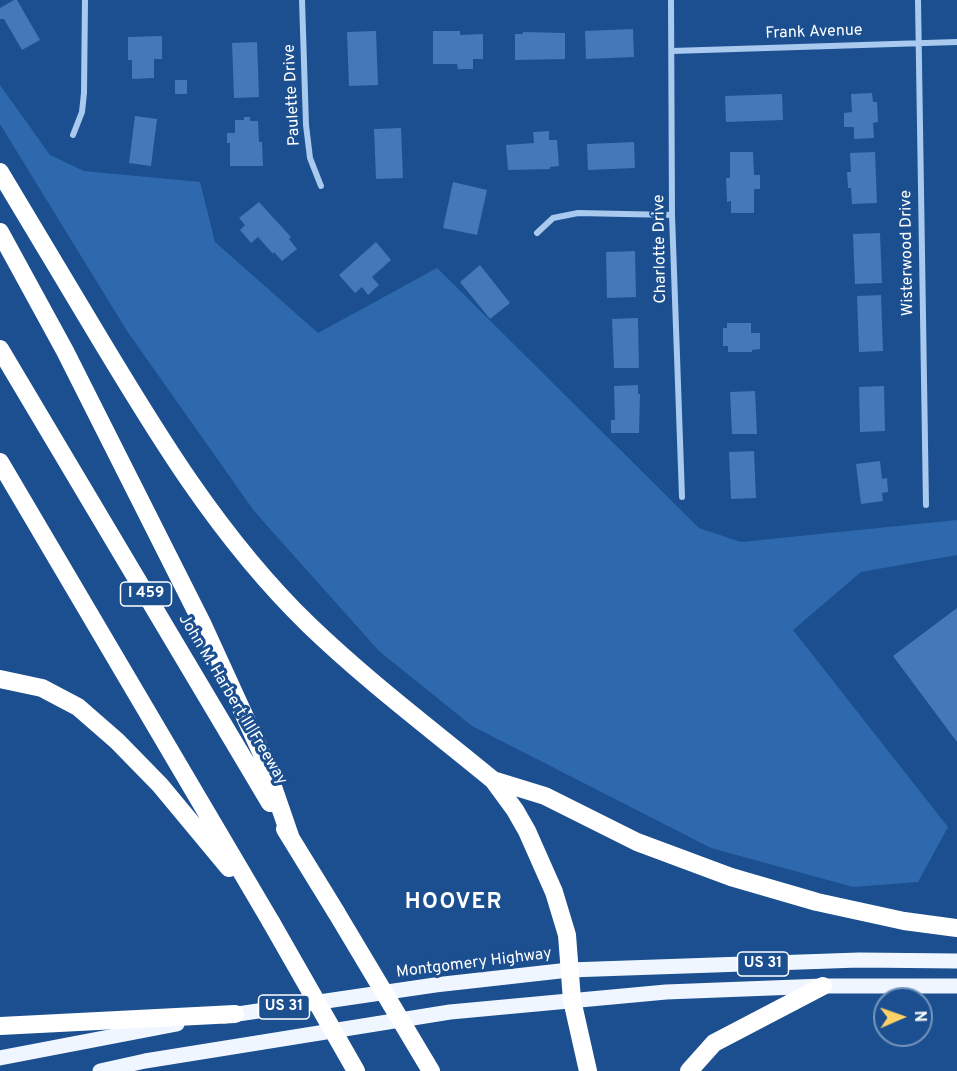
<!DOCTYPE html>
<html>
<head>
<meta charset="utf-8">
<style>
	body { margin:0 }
	#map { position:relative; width:957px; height:1071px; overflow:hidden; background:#1b4f8f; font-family:Overpass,sans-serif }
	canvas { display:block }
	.north { position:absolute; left:873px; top:987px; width:60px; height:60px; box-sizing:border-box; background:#1b4f8f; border:2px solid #7695bc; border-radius:50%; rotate:88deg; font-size:16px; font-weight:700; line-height:24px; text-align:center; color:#fff }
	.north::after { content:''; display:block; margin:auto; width:21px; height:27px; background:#ffd166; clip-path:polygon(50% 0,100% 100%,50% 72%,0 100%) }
</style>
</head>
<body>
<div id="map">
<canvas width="957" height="1071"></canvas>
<div class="north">N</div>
</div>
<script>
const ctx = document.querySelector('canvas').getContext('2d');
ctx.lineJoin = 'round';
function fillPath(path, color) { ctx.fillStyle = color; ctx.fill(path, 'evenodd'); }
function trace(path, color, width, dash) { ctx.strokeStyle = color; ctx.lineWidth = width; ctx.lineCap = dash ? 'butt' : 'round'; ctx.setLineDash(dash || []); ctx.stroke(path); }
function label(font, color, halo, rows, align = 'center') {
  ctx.font = font + ' Overpass,sans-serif'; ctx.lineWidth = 6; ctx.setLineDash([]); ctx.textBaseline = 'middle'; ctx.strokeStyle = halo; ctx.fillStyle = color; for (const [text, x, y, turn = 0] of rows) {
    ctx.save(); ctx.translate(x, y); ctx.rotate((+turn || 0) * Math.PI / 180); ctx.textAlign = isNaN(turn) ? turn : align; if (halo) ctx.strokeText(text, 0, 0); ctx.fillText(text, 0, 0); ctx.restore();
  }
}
const green = new Path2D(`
	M 0,85 L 50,155 L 84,171 L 200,182 L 215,242 L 318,333 L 437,268 L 699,528 L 741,542 L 957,520 L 957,555 L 861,572 L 793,630 L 948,827 L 918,882 L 853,887 L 711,848 L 472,726 L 379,651 L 254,511 L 127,331 L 0,124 Z`);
const building = new Path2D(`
	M 14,0 L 17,0 L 40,40 L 22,50 L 4,19 L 0,19 L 0,8 Z
	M 633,29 L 634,57 L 586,59 L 585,31 Z
	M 376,31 L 378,85 L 349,86 L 347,32 Z
	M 433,31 L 460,31 L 460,35 L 483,34 L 483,59 L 473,59 L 473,69 L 458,69 L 457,64 L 433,64 Z
	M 523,32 L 565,33 L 565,59 L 515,60 L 515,34 L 523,34 Z
	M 162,36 L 162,59 L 154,59 L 154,78 L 132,79 L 132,60 L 128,60 L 128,37 Z
	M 257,42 L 259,97 L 234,98 L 232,43 Z
	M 175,80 L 187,80 L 187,94 L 175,94 Z
	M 872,93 L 873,102 L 877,102 L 878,122 L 873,123 L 874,138 L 854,139 L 854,127 L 844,127 L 844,113 L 852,112 L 851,94 Z
	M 782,94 L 783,120 L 726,122 L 725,96 Z
	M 135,116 L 157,119 L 151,166 L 129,163 Z
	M 244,117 L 250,117 L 250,121 L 258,121 L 259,142 L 262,142 L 263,166 L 230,166 L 230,143 L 227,143 L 227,133 L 235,133 L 235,120 L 244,120 Z
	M 401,128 L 403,178 L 376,179 L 374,129 Z
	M 549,131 L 549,140 L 557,140 L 559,166 L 550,167 L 550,169 L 508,170 L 506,145 L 534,143 L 533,132 Z
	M 634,142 L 635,168 L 588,170 L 587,144 Z
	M 730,152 L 753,152 L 754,175 L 760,175 L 760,189 L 754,189 L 754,213 L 731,213 L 731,201 L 727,202 L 726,178 L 730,178 Z
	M 875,152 L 877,203 L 852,204 L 851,188 L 848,188 L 847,172 L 851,172 L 850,153 Z
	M 453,182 L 487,190 L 477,235 L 443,228 Z
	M 259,202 L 291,237 L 289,239 L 297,249 L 282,261 L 274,252 L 273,254 L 258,237 L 251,243 L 240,230 L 245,225 L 239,218 Z
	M 880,233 L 882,283 L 855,284 L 853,234 Z
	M 376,242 L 391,260 L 372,277 L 379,285 L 368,295 L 362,287 L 355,293 L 339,275 Z
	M 635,251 L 636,297 L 607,298 L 606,252 Z
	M 480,265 L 510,303 L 490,319 L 460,282 Z
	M 881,295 L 883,351 L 859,352 L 857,296 Z
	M 638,318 L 639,368 L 614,368 L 612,319 Z
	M 727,323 L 751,323 L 751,333 L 760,333 L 760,349 L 752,350 L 752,352 L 728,352 L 728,346 L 723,346 L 723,328 L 727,328 Z
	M 638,385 L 638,394 L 640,394 L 639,433 L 611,433 L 611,420 L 615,420 L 614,386 Z
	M 884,386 L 885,431 L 860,432 L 859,387 Z
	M 755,391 L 757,434 L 732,434 L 730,392 Z
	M 754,451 L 756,498 L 731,499 L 729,452 Z
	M 880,461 L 882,479 L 887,478 L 888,492 L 882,493 L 883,501 L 861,504 L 856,464 Z
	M 957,608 L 957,742 L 893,656 Z`);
const minor = new Path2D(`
	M 302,0 L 306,125 L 310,158 L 321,186
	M 671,0 L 672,215 L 682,497
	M 918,0 L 926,505
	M 672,51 L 957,42
	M 73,135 L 82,112 L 84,93 L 85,0
	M 537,233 L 553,218 L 578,213 L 672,215`);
const primary = new Path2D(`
	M 224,1016 L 435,985 L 569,970 L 859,960 L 957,961
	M 0,1058 L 177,1024
	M 100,1071 L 145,1061 L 450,1012 L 666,992 L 823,986 L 957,986`);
const motorway = new Path2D(`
	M 0,172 C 30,223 61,273 91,324 C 155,431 219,538 309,625 C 366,680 431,729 493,780 L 515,810 L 527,831 L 554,892 L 567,935 L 572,1000 L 588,1071
	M 0,232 L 65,351 L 202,623 L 261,752 L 291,839
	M 0,349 L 270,803
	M 0,462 L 271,922
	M 0,679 L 42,688 L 78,707 L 117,741 L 160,785 L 229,868
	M 493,780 L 545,796 L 637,842 L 731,877 L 817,902 L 904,921 L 957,928
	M 285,829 L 336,912
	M 0,1026 L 235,1014
	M 689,1071 L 714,1043 L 823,986`);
const motorwayBridge = new Path2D(`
	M 336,912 L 431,1071
	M 271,922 L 356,1071`);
const shields = [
	[146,594,51],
	[763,964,51],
	[284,1007,51]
];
const shieldNames = [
	["I 459",146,594],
	["US 31",763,964],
	["US 31",284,1007]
];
const streetNames = [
	["Frank Avenue",814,33,-2],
	["Paulette Drive",293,95,-93],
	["Charlotte Drive",661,249,-91],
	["Wisterwood Drive",908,253,-91],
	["John M. Harbert III Freeway",232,700,59],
	["Montgomery Highway",474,964,-7]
];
const districtNames = [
	["HOOVER",454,904]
];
fillPath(green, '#2e69ad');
fillPath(building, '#4478b7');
trace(minor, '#a9c9ee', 6);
trace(primary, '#f0f6ff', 15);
trace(motorway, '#fff', 18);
trace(motorwayBridge, '#fff', 18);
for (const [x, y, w] of shields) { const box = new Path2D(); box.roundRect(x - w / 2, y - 12, w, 24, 4.5); ctx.fillStyle = '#1b4f8f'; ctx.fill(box); trace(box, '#fff', 1.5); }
label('bold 15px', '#fff', null, shieldNames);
label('16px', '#fff', '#1b4f8f', streetNames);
ctx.letterSpacing = '1.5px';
label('bold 22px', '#fff', '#1b4f8f', districtNames);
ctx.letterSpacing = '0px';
</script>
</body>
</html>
